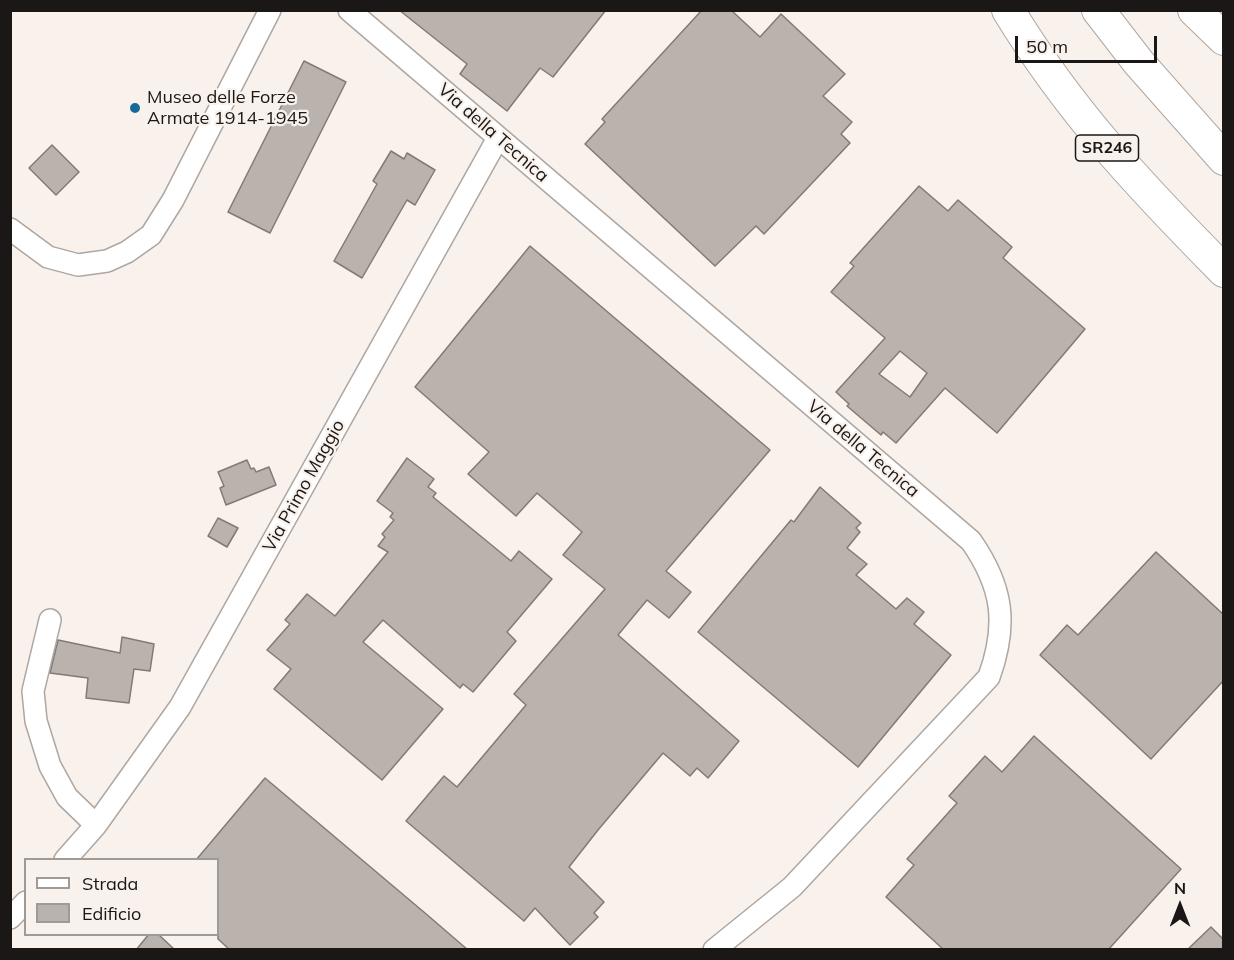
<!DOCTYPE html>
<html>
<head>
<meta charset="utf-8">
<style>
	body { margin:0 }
	#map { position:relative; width:1234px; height:960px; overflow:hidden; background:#f9f1ec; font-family:Mulish,sans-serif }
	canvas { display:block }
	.frame { position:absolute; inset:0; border:12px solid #1a1716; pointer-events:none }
	.legend { position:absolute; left:24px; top:858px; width:195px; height:78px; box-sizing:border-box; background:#f9f1ec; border:2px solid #a09a96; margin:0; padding:8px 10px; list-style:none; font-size:18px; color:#1a1716 }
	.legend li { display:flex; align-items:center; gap:12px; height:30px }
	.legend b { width:30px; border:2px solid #a09a96 }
	.north { position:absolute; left:1150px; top:876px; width:60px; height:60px; -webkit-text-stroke:4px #f9f1ec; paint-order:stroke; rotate:0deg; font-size:16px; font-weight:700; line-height:24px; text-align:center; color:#1a1716 }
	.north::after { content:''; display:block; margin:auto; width:21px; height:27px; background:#1a1716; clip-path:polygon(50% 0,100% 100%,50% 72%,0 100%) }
	.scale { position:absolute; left:1015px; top:36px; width:142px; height:27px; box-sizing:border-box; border:3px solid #1a1716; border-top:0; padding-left:8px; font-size:18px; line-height:21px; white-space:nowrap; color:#1a1716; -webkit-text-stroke:4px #f9f1ec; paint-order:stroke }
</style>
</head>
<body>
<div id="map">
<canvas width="1234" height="960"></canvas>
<div class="frame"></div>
<ul class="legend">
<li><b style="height:8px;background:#fff"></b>Strada</li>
<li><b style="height:16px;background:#bab2ad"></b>Edificio</li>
</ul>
<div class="north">N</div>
<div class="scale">50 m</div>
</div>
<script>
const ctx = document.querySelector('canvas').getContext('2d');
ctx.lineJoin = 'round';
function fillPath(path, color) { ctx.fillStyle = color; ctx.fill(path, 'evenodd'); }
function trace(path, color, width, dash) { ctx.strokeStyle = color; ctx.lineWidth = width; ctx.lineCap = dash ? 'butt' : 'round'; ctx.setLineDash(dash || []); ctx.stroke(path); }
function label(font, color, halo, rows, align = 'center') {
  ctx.font = font + ' Mulish,sans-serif'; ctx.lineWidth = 4.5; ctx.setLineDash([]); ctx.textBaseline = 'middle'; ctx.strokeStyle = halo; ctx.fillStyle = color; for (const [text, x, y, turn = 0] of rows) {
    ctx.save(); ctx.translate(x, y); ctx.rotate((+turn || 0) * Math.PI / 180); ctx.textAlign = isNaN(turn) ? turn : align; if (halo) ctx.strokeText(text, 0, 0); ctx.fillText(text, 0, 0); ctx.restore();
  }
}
const building = new Path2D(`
	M 399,10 L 606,10 L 553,77 L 540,68 L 507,111 L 460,74 L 467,64 Z
	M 702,10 L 731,10 L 760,37 L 781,14 L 845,74 L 823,96 L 852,122 L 841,134 L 850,143 L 764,234 L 756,226 L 715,266 L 585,144 L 605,122 L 602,119 Z
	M 304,61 L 346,82 L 270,233 L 228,212 Z
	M 52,145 L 79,172 L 56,195 L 29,168 Z
	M 391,151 L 404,159 L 407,153 L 435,170 L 415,205 L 407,200 L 362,278 L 334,261 L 377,184 L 373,181 Z
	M 919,186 L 948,211 L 958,200 L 1012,247 L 1003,258 L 1085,329 L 997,433 L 945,388 L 896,443 L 883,432 L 881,435 L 847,406 L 849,404 L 836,392 L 885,338 L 831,292 L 854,266 L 850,263 ZM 900,351 L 927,373 L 910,397 L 879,374 Z
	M 530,246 L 770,450 L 666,571 L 691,592 L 669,618 L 647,600 L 618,635 L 739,741 L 708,778 L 697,768 L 690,776 L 663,753 L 598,830 L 569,867 L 604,902 L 594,913 L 598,917 L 570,945 L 535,908 L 524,921 L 406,821 L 444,776 L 457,787 L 526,705 L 514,694 L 605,589 L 563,555 L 582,532 L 537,493 L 516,516 L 468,474 L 489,452 L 415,387 Z
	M 407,458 L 434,479 L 428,487 L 436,493 L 433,497 L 511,561 L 519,551 L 552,579 L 507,632 L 516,641 L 473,692 L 463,684 L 460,688 L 383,620 L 363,642 L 443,709 L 382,780 L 274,689 L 291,669 L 267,650 L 290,624 L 285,620 L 307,594 L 335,616 L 388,552 L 378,546 L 385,537 L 382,534 L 394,520 L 390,517 L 393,513 L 377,501 Z
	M 247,460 L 251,469 L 254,468 L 256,472 L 269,467 L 276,485 L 226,505 L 220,488 L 224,486 L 218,472 Z
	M 820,487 L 861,523 L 856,528 L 860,532 L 847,548 L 867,564 L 856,575 L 896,609 L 907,598 L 924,612 L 914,624 L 951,655 L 858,767 L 698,632 L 791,520 L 794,522 Z
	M 218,518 L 238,528 L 227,547 L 208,536 Z
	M 1156,552 L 1224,615 L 1224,680 L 1151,759 L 1040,655 L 1067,625 L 1078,635 Z
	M 122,637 L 154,644 L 150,671 L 134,669 L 129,703 L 86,698 L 88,678 L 50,673 L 58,640 L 120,653 Z
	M 1034,736 L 1181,869 L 1108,950 L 944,950 L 886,897 L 914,865 L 907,859 L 957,803 L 949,796 L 985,756 L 1002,772 Z
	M 265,778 L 425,913 L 468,950 L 230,950 L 218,939 L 218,860 L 196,860 Z
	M 1211,927 L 1224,940 L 1224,950 L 1187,950 Z
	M 149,934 L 158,934 L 175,950 L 136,950 Z`);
const minor = new Path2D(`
	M 349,10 L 971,541 C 1003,587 1008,624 989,677 L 792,887 L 714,950
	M 10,229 L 48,257 L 78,265 L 107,261 L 127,252 L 151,235 L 173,200 L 270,10
	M 50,620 L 33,691 L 36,721 L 50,766 L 67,797 L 96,825
	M 65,860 L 96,825 L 180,707 L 498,138
	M 10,918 L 26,902`);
const highway = new Path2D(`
	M 1008,10 C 1070,112 1141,187 1224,271
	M 1098,10 L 1139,63 L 1224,159
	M 1194,10 L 1224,39`);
const markers = [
	[135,108,6,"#146b9b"]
];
const shields = [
	[1107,148,63]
];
const shieldNames = [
	["SR246",1107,148]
];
const poiNames = [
	["Museo delle Forze",147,98],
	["Armate 1914-1945",147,119]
];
const streetNames = [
	["Via della Tecnica",493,133,41],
	["Via della Tecnica",863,449,40],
	["Via Primo Maggio",304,486,-61]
];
fillPath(building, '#bab2ad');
trace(building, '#817a75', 1.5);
trace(minor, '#aea6a1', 24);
trace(highway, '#aea6a1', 34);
trace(minor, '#fff', 21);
trace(highway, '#fff', 32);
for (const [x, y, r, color] of markers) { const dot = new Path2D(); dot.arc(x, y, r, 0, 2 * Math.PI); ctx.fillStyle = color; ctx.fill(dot); trace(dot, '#f9f1ec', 2); }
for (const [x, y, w] of shields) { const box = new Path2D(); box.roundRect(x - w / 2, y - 13, w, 26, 4.5); ctx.fillStyle = '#f9f1ec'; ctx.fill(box); trace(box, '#1a1716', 1.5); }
label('bold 16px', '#1a1716', null, shieldNames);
label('18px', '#1a1716', '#f9f1ec', poiNames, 'left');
label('18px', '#1a1716', '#f9f1ec', streetNames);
</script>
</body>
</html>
